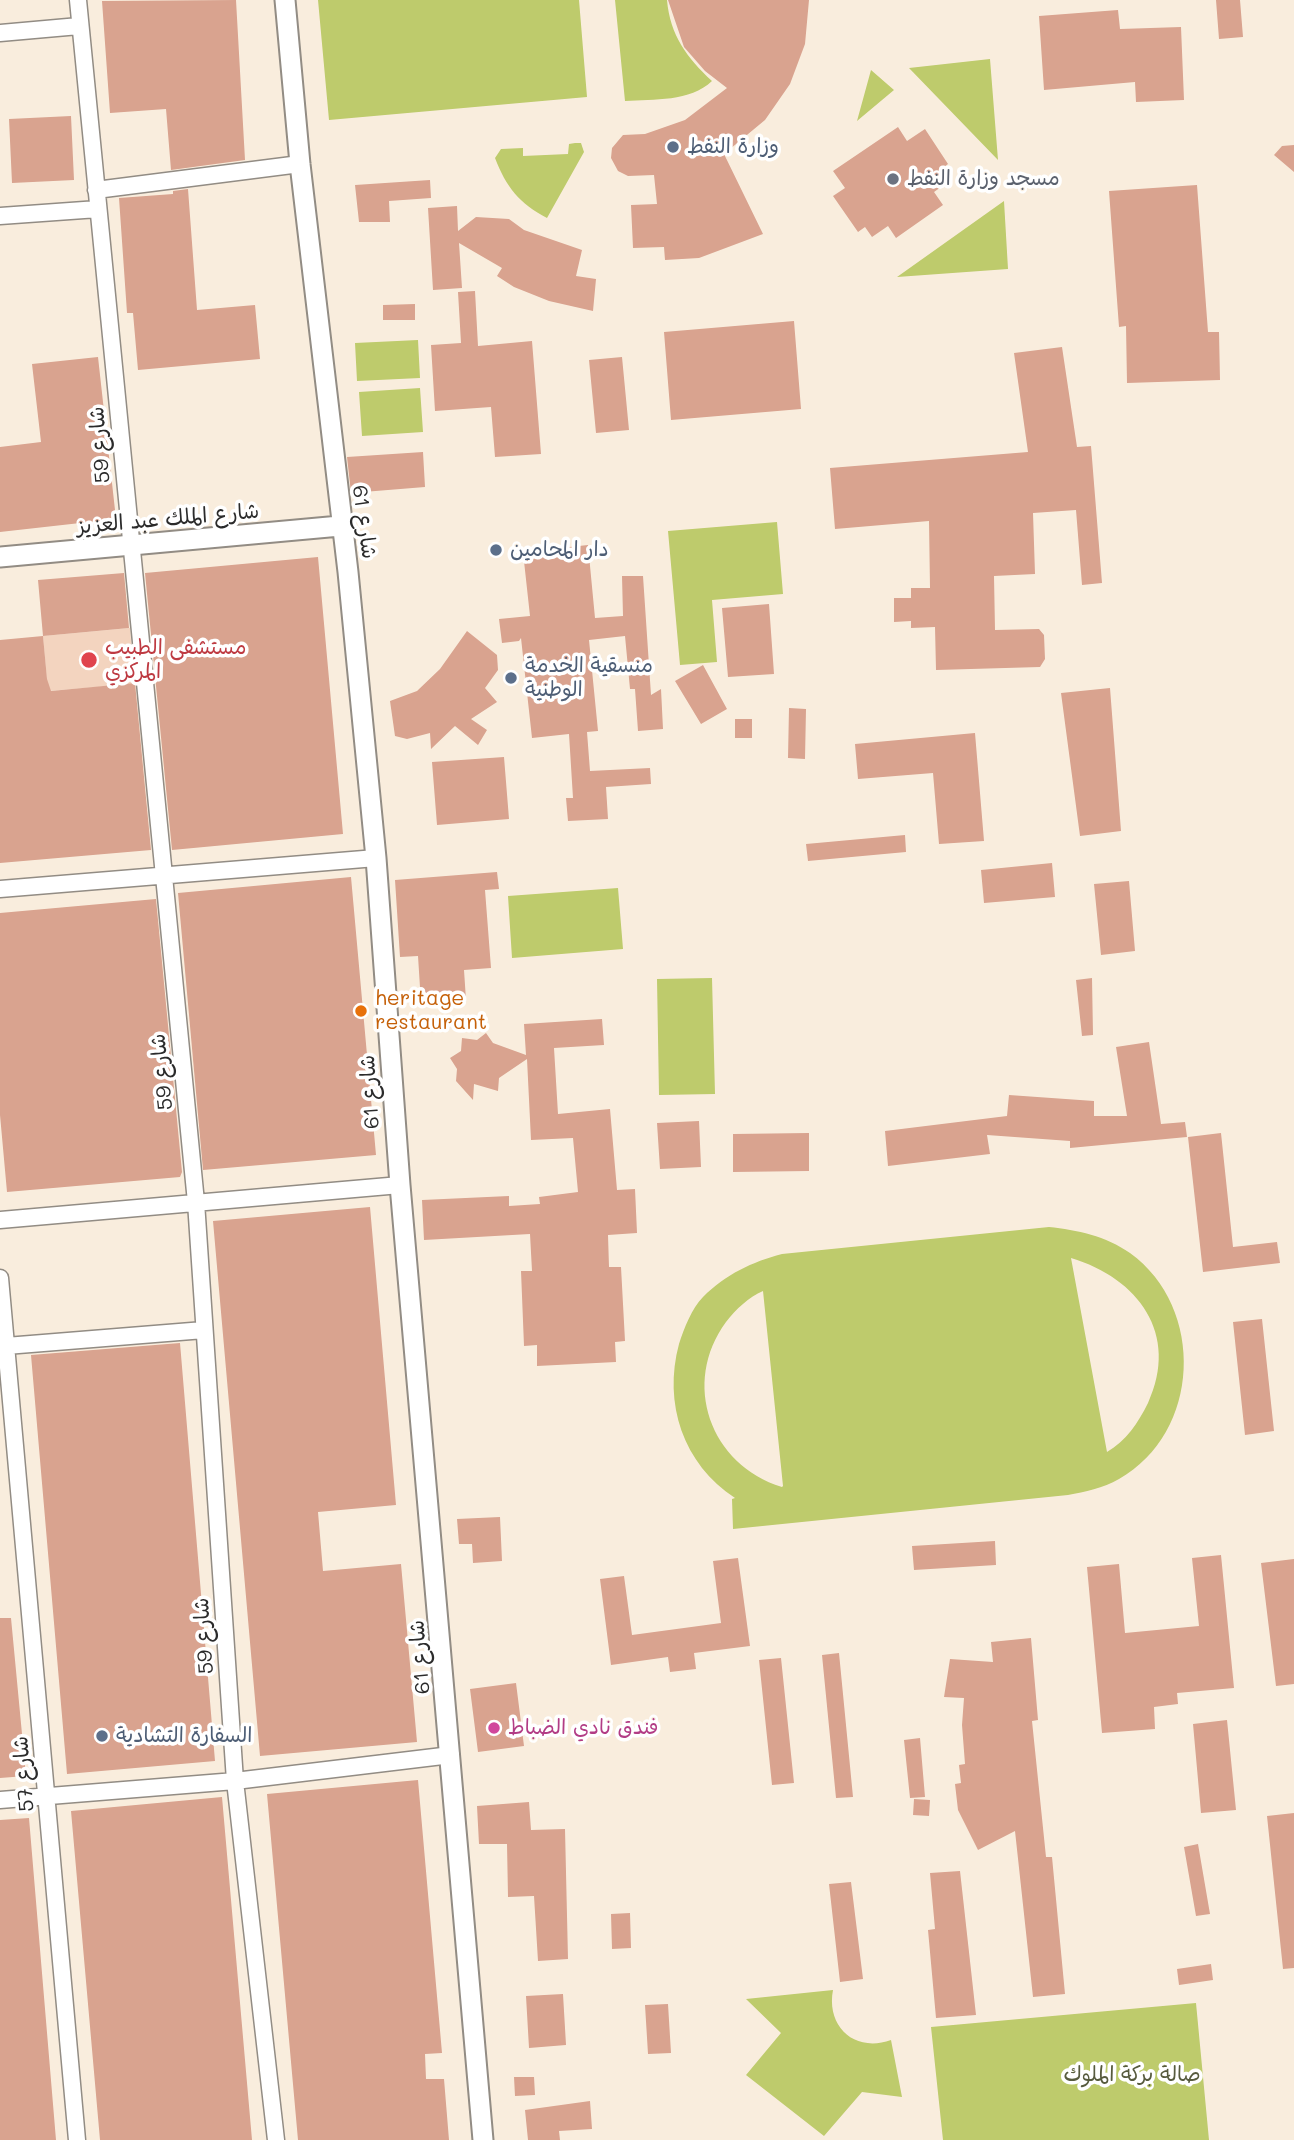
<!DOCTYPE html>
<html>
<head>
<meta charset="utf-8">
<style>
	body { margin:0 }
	canvas { display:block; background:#f9eddd }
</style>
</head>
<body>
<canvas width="1294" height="2140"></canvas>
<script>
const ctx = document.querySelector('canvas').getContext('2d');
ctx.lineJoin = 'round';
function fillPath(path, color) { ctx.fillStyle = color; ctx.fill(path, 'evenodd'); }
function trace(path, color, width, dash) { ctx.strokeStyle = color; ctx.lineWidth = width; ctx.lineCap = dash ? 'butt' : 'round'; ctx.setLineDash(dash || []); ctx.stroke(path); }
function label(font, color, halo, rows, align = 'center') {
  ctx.font = font + ' Mali,"Playpen Sans Arabic",sans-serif'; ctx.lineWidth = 7; ctx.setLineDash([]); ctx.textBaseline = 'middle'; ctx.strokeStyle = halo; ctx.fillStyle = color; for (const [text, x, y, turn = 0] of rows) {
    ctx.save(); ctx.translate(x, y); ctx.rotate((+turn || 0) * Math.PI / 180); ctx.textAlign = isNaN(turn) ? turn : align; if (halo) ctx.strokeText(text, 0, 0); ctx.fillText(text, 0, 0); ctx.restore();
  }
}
const built = new Path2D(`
	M 130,628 L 134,684 L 48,691 L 43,636 Z`);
const green = new Path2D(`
	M 318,0 L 579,0 L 587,97 L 329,120 Z
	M 615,0 L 667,0 C 670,35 687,58 712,81 C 690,102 654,99 625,101 Z
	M 990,59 L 998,160 L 909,68 Z
	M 871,70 L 894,90 L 857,121 Z
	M 575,143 L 581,143 L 584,152 L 547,218 C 520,204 506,187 495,158 L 501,149 L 523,148 L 523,156 L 568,154 L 569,144 Z
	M 1004,201 L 1008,269 L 897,277 Z
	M 418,340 L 420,378 L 357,381 L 355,343 Z
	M 420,388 L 423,432 L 362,436 L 359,392 Z
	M 777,522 L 783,594 L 712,600 L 717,662 L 680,665 L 668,531 Z
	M 618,888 L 623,949 L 512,958 L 508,896 Z
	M 712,978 L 715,1094 L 659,1095 L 657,979 Z
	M 1049,1227 C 1077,1230 1106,1236 1130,1253 C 1206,1308 1201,1433 1119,1479 C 1103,1488 1085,1492 1068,1495 L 733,1529 L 732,1499 L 735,1498 C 683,1464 663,1403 679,1344 C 684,1328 692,1308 703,1297 C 726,1274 752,1262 782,1254 ZM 1071,1258 C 1138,1278 1180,1334 1148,1403 C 1138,1423 1126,1441 1107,1452 ZM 763,1291 L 783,1486 L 782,1487 C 710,1465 681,1383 726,1322 C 736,1309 749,1297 763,1291 Z
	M 833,1990 C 826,2027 855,2053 891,2040 L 902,2097 L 862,2092 L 824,2136 L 746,2075 L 781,2033 L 746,1999 Z
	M 1196,2003 L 1209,2140 L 943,2140 L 931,2027 Z`);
const building = new Path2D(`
	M 236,0 L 245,160 L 171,170 L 166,109 L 110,113 L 102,1 Z
	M 668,0 L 809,0 L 805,44 L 790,84 L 765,120 L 724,154 L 763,234 L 699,258 L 665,260 L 664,247 L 633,248 L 631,205 L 657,204 L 654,175 L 628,176 L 618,171 L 611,158 L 612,148 L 623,135 L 645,134 L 685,120 L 727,88 L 705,71 L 684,47 Z
	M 1216,0 L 1240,0 L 1243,37 L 1219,39 Z
	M 1118,10 L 1120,29 L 1181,27 L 1184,100 L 1136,102 L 1135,82 L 1044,90 L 1039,16 Z
	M 71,116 L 74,180 L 12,183 L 9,119 Z
	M 898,127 L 907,141 L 925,129 L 948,164 L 940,170 L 948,182 L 934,192 L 943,205 L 896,238 L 888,226 L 872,237 L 865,227 L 858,232 L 833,196 L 845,188 L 833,171 Z
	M 1294,145 L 1294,172 L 1274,155 L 1282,146 Z
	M 430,180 L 431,198 L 389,201 L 390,222 L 359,222 L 355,185 Z
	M 1197,185 L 1208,332 L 1219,332 L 1220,380 L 1127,383 L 1126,326 L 1119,327 L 1109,191 Z
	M 188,189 L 197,310 L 255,305 L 260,359 L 138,370 L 133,313 L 127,313 L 119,198 L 173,194 L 173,191 Z
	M 457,206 L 458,231 L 476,217 L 509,219 L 524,230 L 582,250 L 576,276 L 596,279 L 593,311 L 549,301 L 514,287 L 497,276 L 502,268 L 459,243 L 462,288 L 433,290 L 428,208 Z
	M 475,291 L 478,346 L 532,341 L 541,454 L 495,457 L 491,407 L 435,411 L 431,345 L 461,343 L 458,292 Z
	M 415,304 L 415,320 L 383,320 L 383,305 Z
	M 794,321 L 801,409 L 671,420 L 664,332 Z
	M 1062,347 L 1077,447 L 1091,446 L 1102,583 L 1082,585 L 1076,510 L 1033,513 L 1035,574 L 994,576 L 995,630 L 1039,629 L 1044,635 L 1045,659 L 1040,667 L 936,670 L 935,627 L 911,628 L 911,621 L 894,622 L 894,598 L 911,598 L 911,588 L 930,588 L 929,521 L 835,529 L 830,468 L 1028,452 L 1014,353 Z
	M 98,357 L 116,519 L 0,532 L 0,447 L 41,442 L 32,364 Z
	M 622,357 L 629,430 L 596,433 L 589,360 Z
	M 423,452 L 425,487 L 351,493 L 347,457 Z
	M 588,545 L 595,618 L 623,616 L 622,576 L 643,576 L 651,695 L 661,689 L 663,729 L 638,731 L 635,689 L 630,689 L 625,636 L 589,640 L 598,731 L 587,732 L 590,771 L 650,768 L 651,784 L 606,787 L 608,819 L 568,821 L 566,798 L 573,798 L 569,734 L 532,738 L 521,638 L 519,641 L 502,643 L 499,619 L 530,616 L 523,552 Z
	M 318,557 L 343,834 L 172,850 L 145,573 Z
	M 124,573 L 129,628 L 43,636 L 38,580 Z
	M 769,604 L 774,674 L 728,677 L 722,608 Z
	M 467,631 L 497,655 L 498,670 L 485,688 L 497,702 L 471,719 L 487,730 L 478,745 L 455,726 L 431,749 L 430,733 L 407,739 L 395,736 L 390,701 L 417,691 L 440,669 Z
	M 43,636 L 47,679 L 51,691 L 135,683 L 151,850 L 0,863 L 0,640 Z
	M 703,665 L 727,709 L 701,724 L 675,681 Z
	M 1110,688 L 1121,831 L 1080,836 L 1061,693 Z
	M 789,708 L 806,709 L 805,759 L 788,758 Z
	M 735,719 L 752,719 L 752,738 L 735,738 Z
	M 975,733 L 984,841 L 939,844 L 933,773 L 858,779 L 855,744 Z
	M 504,757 L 509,819 L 437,825 L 432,762 Z
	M 905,835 L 906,852 L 808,861 L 806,844 Z
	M 1052,863 L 1055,897 L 984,903 L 981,870 Z
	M 497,872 L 499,889 L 485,890 L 491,968 L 464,970 L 466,1000 L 421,1003 L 418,956 L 400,957 L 395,880 Z
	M 351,877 L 376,1155 L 203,1170 L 178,893 Z
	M 1129,881 L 1135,951 L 1101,955 L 1094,884 Z
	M 156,899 L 182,1172 L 180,1177 L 7,1192 L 0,1115 L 0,913 Z
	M 1092,978 L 1093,1035 L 1082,1036 L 1076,980 Z
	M 602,1019 L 604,1045 L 554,1048 L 558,1114 L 610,1109 L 617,1190 L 635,1189 L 637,1233 L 608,1235 L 609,1267 L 621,1267 L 625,1341 L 615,1342 L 616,1362 L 537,1366 L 537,1345 L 524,1346 L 521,1271 L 532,1271 L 530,1234 L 424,1240 L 422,1200 L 509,1196 L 509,1206 L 540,1204 L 539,1197 L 578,1192 L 573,1138 L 531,1140 L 527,1059 L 499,1078 L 498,1091 L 474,1084 L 473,1100 L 456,1081 L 457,1069 L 450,1058 L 461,1051 L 462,1038 L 477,1040 L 486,1033 L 493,1043 L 526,1055 L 524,1024 Z
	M 1149,1042 L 1161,1124 L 1185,1122 L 1187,1137 L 1070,1148 L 1070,1141 L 987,1135 L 990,1154 L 888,1166 L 885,1131 L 1007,1116 L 1009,1095 L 1094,1101 L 1094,1116 L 1127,1116 L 1116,1047 Z
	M 699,1121 L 701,1167 L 660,1169 L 657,1123 Z
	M 809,1133 L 809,1171 L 733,1172 L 733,1134 Z
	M 1221,1133 L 1233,1247 L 1277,1242 L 1280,1263 L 1203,1272 L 1188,1137 Z
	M 370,1207 L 396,1505 L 318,1512 L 323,1571 L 401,1564 L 417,1742 L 260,1756 L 213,1221 Z
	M 1262,1319 L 1274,1431 L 1245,1435 L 1233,1322 Z
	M 180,1343 L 215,1761 L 67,1774 L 31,1355 Z
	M 500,1517 L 502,1561 L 473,1563 L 472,1544 L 459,1544 L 457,1519 Z
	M 995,1541 L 996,1565 L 914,1570 L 912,1546 Z
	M 1221,1555 L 1234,1688 L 1177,1693 L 1178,1704 L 1154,1707 L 1155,1729 L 1102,1733 L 1087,1567 L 1119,1564 L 1125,1633 L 1199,1626 L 1192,1558 Z
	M 738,1558 L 750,1646 L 694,1653 L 696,1669 L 670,1672 L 668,1657 L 611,1665 L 600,1579 L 624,1576 L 632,1635 L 721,1623 L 713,1561 Z
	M 1294,1559 L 1294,1684 L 1276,1686 L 1261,1563 Z
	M 0,1618 L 11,1618 L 26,1776 L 0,1778 Z
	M 1031,1638 L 1038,1720 L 1032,1721 L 1046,1857 L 1052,1857 L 1065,1994 L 1033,1997 L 1015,1831 L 978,1850 L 958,1810 L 955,1784 L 961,1783 L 959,1765 L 965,1764 L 962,1725 L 964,1698 L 944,1697 L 950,1659 L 993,1662 L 991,1642 Z
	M 839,1653 L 853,1797 L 836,1798 L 822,1655 Z
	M 781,1658 L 794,1783 L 772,1785 L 759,1660 Z
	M 516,1683 L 524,1746 L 478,1752 L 470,1689 Z
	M 1227,1720 L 1236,1810 L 1201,1813 L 1193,1724 Z
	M 920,1738 L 925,1797 L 910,1798 L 904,1740 Z
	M 418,1780 L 442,2053 L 425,2054 L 426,2079 L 444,2079 L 449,2140 L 298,2140 L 267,1794 Z
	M 222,1797 L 252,2140 L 100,2140 L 71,1811 Z
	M 914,1799 L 930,1800 L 929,1816 L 913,1815 Z
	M 529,1802 L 531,1830 L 565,1829 L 568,1959 L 538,1961 L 534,1896 L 508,1897 L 507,1844 L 479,1844 L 477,1806 Z
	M 1294,1813 L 1294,1968 L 1283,1969 L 1267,1816 Z
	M 29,1818 L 56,2140 L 0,2140 L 0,1820 Z
	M 1198,1844 L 1210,1914 L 1196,1916 L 1184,1847 Z
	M 960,1871 L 976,2015 L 936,2018 L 928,1930 L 935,1929 L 930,1873 Z
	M 851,1882 L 863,1979 L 840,1982 L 829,1884 Z
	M 630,1913 L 631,1948 L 612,1949 L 611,1914 Z
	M 1211,1964 L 1213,1980 L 1179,1985 L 1177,1969 Z
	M 563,1994 L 566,2045 L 529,2048 L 526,1996 Z
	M 668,2004 L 671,2053 L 648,2054 L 645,2005 Z
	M 514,2077 L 534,2077 L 535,2095 L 515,2096 Z
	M 590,2101 L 592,2129 L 559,2131 L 560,2140 L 528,2140 L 525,2110 Z`);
const minor = new Path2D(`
	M 78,0 L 196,1202 L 235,1781 L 276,2140
	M 0,33 L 79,26
	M 96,190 L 300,164
	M 0,216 L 98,209
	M 0,889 L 376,858
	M 0,1220 L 400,1185
	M 0,1278 L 77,2140
	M 6,1346 L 204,1330
	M 0,1800 L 235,1781 L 451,1755`);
const tertiary = new Path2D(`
	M 285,0 L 300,164 L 348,572 L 376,858 L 400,1185 L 483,2140
	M 0,557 L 340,526`);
const markers = [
	[673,147,7,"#5c6f8a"],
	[893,179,7,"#6b7280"],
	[496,550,7,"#5c6f8a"],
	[89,660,9,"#e0444e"],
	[511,678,7,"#5c6f8a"],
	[361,1011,7,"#e8710a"],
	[494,1728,7,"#d1479c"],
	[102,1736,7,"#5c6f8a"]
];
const serviceNames = [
	["وزارة النفط",687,147],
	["دار المحامين",510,550],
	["منسقية الخدمة",525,666],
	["الوطنية",525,690],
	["السفارة التشادية",116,1736]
];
const worshipNames = [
	["مسجد وزارة النفط",907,179]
];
const streetNames = [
	["شارع 59",100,445,-95],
	["شارع الملك عبد العزيز",168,519,-5],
	["شارع 61",364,522,82],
	["شارع 59",162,1072,-96],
	["شارع 61",370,1092,-94],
	["شارع 59",204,1636,-94],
	["شارع 61",420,1657,-95],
	["شارع 57",24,1774,-95]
];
const healthNames = [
	["مستشفى الطبيب",105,648],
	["المركزي",105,672]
];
const foodNames = [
	["heritage",375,999],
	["restaurant",375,1023]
];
const hotelNames = [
	["فندق نادي الضباط",508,1728]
];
const parkNames = [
	["صالة بركة الملوك",1132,2075]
];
fillPath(built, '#f3d4bf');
fillPath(green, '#becb6c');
fillPath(building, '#d9a38f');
trace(minor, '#928c84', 19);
trace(tertiary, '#928c84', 23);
trace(minor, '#fff', 16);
trace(tertiary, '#fff', 19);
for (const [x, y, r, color] of markers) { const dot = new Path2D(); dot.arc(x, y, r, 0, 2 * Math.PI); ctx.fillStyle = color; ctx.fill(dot); trace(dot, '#fff', 2.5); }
label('21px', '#4e5e75', '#fff', serviceNames, 'left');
label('21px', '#5b616d', '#fff', worshipNames, 'left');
label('21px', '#2b2b2b', '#fff', streetNames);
label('21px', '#be3a42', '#fff', healthNames, 'left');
label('21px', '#c56008', '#fff', foodNames, 'left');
label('21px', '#b23c85', '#fff', hotelNames, 'left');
label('21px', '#575b3e', '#fff', parkNames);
</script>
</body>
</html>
